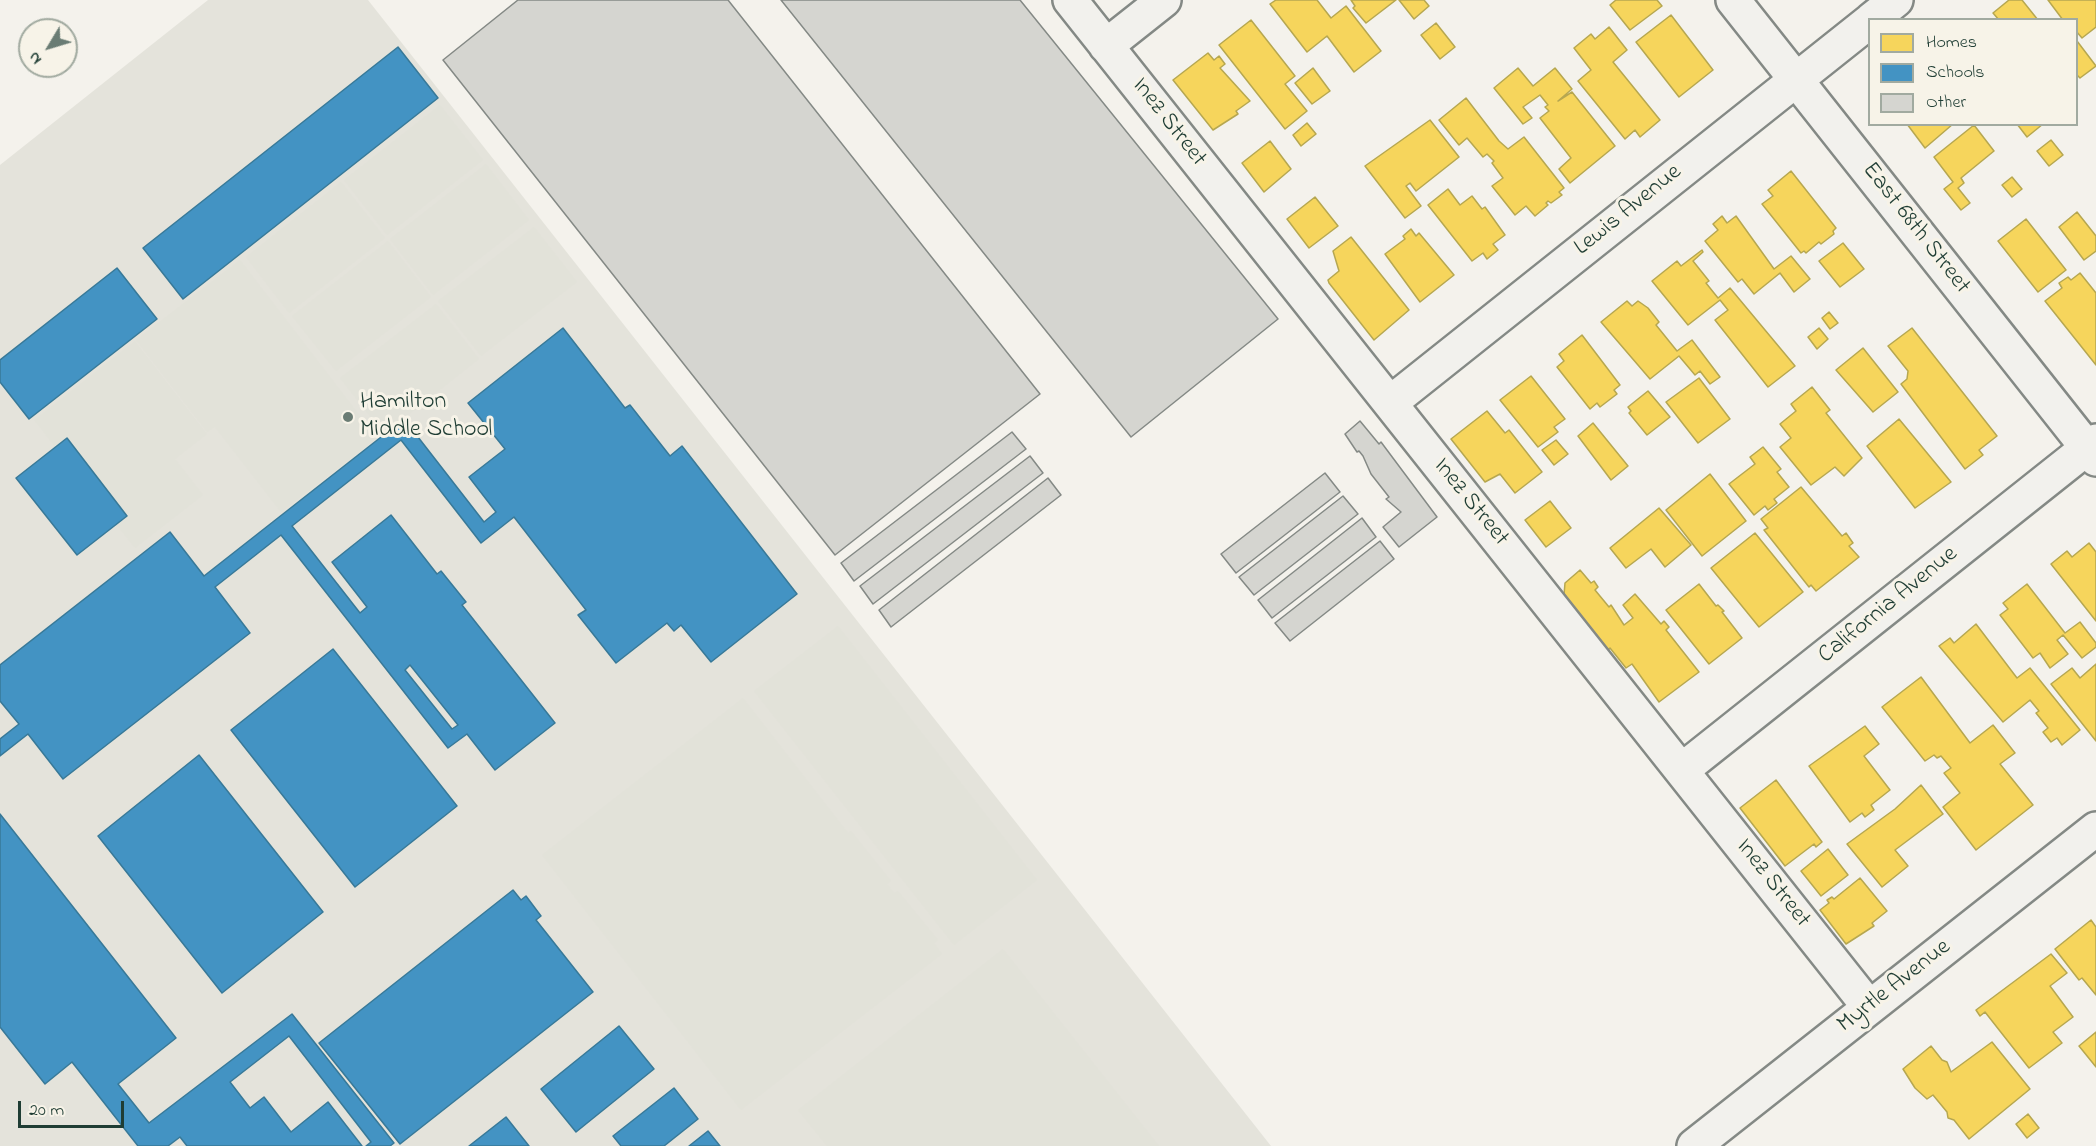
<!DOCTYPE html>
<html>
<head>
<meta charset="utf-8">
<style>
	body { margin:0 }
	#map { position:relative; width:2096px; height:1146px; overflow:hidden; background:#f4f2ec; font-family:"Indie Flower",sans-serif }
	canvas { display:block }
	.legend { position:absolute; left:1868px; top:18px; width:210px; height:108px; box-sizing:border-box; background:#f7f3e8; border:2px solid #a1aaa0; margin:0; padding:8px 10px; list-style:none; font-size:18px; color:#1f3d34 }
	.legend li { display:flex; align-items:center; gap:12px; height:30px }
	.legend b { width:30px; border:2px solid #a1aaa0 }
	.north { position:absolute; left:18px; top:18px; width:60px; height:60px; box-sizing:border-box; background:#f7f3e8; border:2px solid #a1aaa0; border-radius:50%; rotate:232deg; font-size:16px; font-weight:700; line-height:24px; text-align:center; color:#1f3d34 }
	.north::after { content:''; display:block; margin:auto; width:21px; height:27px; background:#6a7c74; clip-path:polygon(50% 0,100% 100%,50% 72%,0 100%) }
	.scale { position:absolute; left:18px; top:1101px; width:106px; height:27px; box-sizing:border-box; border:3px solid #1f3d34; border-top:0; padding-left:8px; font-size:18px; line-height:21px; white-space:nowrap; color:#1f3d34; -webkit-text-stroke:4px #f7f3e8; paint-order:stroke }
</style>
</head>
<body>
<div id="map">
<canvas width="2096" height="1146"></canvas>
<ul class="legend">
<li><b style="height:16px;background:#f6d55c"></b>Homes</li>
<li><b style="height:16px;background:#4393c3"></b>Schools</li>
<li><b style="height:16px;background:#d5d5d0"></b>Other</li>
</ul>
<div class="north">N</div>
<div class="scale">20 m</div>
</div>
<script>
const ctx = document.querySelector('canvas').getContext('2d');
ctx.lineJoin = 'round';
function fillPath(path, color) { ctx.fillStyle = color; ctx.fill(path, 'evenodd'); }
function trace(path, color, width, dash) { ctx.strokeStyle = color; ctx.lineWidth = width; ctx.lineCap = dash ? 'butt' : 'round'; ctx.setLineDash(dash || []); ctx.stroke(path); }
function label(font, color, halo, rows, align = 'center') {
  ctx.font = font + ' "Indie Flower",sans-serif'; ctx.lineWidth = 6; ctx.setLineDash([]); ctx.textBaseline = 'middle'; ctx.strokeStyle = halo; ctx.fillStyle = color; for (const [text, x, y, turn = 0] of rows) {
    ctx.save(); ctx.translate(x, y); ctx.rotate((+turn || 0) * Math.PI / 180); ctx.textAlign = isNaN(turn) ? turn : align; if (halo) ctx.strokeText(text, 0, 0); ctx.fillText(text, 0, 0); ctx.restore();
  }
}
const built = new Path2D(`
	M 208,0 L 368,0 L 1271,1146 L 0,1146 L 0,165 Z`);
const green = new Path2D(`
	M 440,105 L 483,160 L 387,235 L 344,180 Z
	M 486,164 L 529,220 L 433,295 L 390,239 Z
	M 341,182 L 385,238 L 289,313 L 246,257 Z
	M 534,227 L 577,282 L 481,356 L 438,301 Z
	M 388,241 L 431,297 L 336,371 L 292,316 Z
	M 240,260 L 377,438 L 281,512 L 215,427 L 207,432 L 136,340 Z
	M 436,304 L 479,359 L 384,434 L 340,378 Z
	M 135,341 L 207,434 L 175,459 L 203,495 L 135,548 L 34,420 Z
	M 838,626 L 1037,880 L 954,945 L 754,691 Z
	M 743,698 L 848,833 L 851,831 L 891,881 L 887,884 L 894,893 L 898,891 L 938,940 L 934,943 L 942,954 L 741,1110 L 542,855 Z
	M 1003,949 L 1159,1146 L 827,1146 L 798,1110 Z`);
const homes = new Path2D(`
	M 1276,0 L 1317,0 L 1331,18 L 1346,6 L 1381,51 L 1354,72 L 1327,36 L 1307,52 L 1270,4 Z
	M 1351,0 L 1396,0 L 1366,23 L 1353,8 L 1355,6 Z
	M 1399,0 L 1424,0 L 1429,6 L 1414,19 Z
	M 1616,0 L 1657,0 L 1662,6 L 1630,30 L 1610,5 Z
	M 2009,0 L 2022,0 L 2038,20 L 1999,20 L 1993,13 Z
	M 2048,0 L 2096,0 L 2096,27 L 2082,38 L 2076,31 L 2076,20 L 2063,20 Z
	M 1671,15 L 1713,70 L 1679,97 L 1636,42 Z
	M 1251,20 L 1295,76 L 1285,84 L 1307,111 L 1285,129 L 1219,45 Z
	M 1436,23 L 1455,47 L 1440,59 L 1421,35 Z
	M 1609,27 L 1627,50 L 1613,62 L 1660,120 L 1640,137 L 1635,130 L 1625,139 L 1578,81 L 1591,70 L 1574,48 L 1591,34 L 1595,39 Z
	M 2077,41 L 2096,66 L 2080,78 L 2076,74 Z
	M 1208,53 L 1214,60 L 1219,56 L 1225,64 L 1220,68 L 1250,101 L 1236,111 L 1238,114 L 1213,130 L 1173,80 Z
	M 1313,68 L 1330,91 L 1312,104 L 1295,83 Z
	M 1518,68 L 1533,86 L 1555,68 L 1572,89 L 1558,101 L 1572,92 L 1615,146 L 1570,183 L 1559,169 L 1571,158 L 1540,118 L 1549,111 L 1545,107 L 1548,105 L 1540,95 L 1523,107 L 1532,118 L 1523,124 L 1494,88 Z
	M 1466,98 L 1499,141 L 1508,149 L 1524,137 L 1564,188 L 1559,192 L 1562,195 L 1551,203 L 1548,201 L 1546,203 L 1548,205 L 1535,216 L 1526,206 L 1515,215 L 1492,186 L 1503,178 L 1492,163 L 1494,161 L 1487,154 L 1483,157 L 1467,138 L 1459,145 L 1439,120 Z
	M 1430,120 L 1459,157 L 1416,191 L 1410,183 L 1406,186 L 1421,206 L 1405,218 L 1365,166 Z
	M 1307,123 L 1316,134 L 1301,146 L 1293,135 Z
	M 1907,124 L 1953,124 L 1925,148 Z
	M 2017,124 L 2043,124 L 2027,137 Z
	M 1974,125 L 1994,151 L 1961,178 L 1964,183 L 1958,188 L 1970,203 L 1961,210 L 1944,189 L 1953,182 L 1934,157 Z
	M 2051,140 L 2063,155 L 2049,166 L 2037,151 Z
	M 1270,141 L 1291,169 L 1264,192 L 1242,163 Z
	M 1791,171 L 1836,228 L 1833,231 L 1834,234 L 1821,244 L 1819,242 L 1806,253 L 1804,251 L 1801,253 L 1762,204 L 1773,196 L 1768,190 Z
	M 2012,177 L 2022,189 L 2012,197 L 2002,185 Z
	M 1448,189 L 1460,205 L 1472,196 L 1482,209 L 1485,207 L 1505,235 L 1493,244 L 1498,250 L 1487,259 L 1483,253 L 1472,261 L 1428,205 Z
	M 1315,197 L 1338,226 L 1309,248 L 1287,219 Z
	M 2077,212 L 2096,236 L 2096,251 L 2084,260 L 2059,227 Z
	M 1722,216 L 1727,223 L 1736,216 L 1774,269 L 1791,256 L 1810,279 L 1794,292 L 1780,273 L 1754,294 L 1742,279 L 1738,282 L 1705,241 L 1718,230 L 1713,224 Z
	M 2026,219 L 2066,270 L 2038,292 L 1998,241 Z
	M 1411,229 L 1416,236 L 1419,233 L 1454,275 L 1420,302 L 1385,254 L 1405,239 L 1403,236 Z
	M 1351,237 L 1409,310 L 1374,340 L 1329,283 L 1328,280 L 1339,271 L 1333,251 Z
	M 1843,243 L 1864,269 L 1840,287 L 1819,261 Z
	M 1702,250 L 1703,252 L 1693,261 L 1709,281 L 1706,283 L 1718,298 L 1730,288 L 1795,366 L 1768,387 L 1715,320 L 1728,310 L 1720,300 L 1688,325 L 1652,281 L 1677,261 L 1681,266 Z
	M 2080,273 L 2096,293 L 2096,365 L 2045,301 L 2062,288 L 2059,283 L 2068,277 L 2071,280 Z
	M 1627,301 L 1632,306 L 1638,301 L 1648,308 L 1659,322 L 1656,325 L 1677,351 L 1692,340 L 1720,377 L 1710,384 L 1700,371 L 1695,375 L 1679,356 L 1650,379 L 1601,322 Z
	M 1829,312 L 1838,323 L 1830,329 L 1822,318 Z
	M 1819,328 L 1828,339 L 1817,349 L 1808,337 Z
	M 1912,328 L 1997,436 L 1979,450 L 1983,455 L 1965,469 L 1901,384 L 1907,379 L 1908,371 L 1888,346 Z
	M 1582,335 L 1620,385 L 1614,390 L 1617,394 L 1600,407 L 1597,403 L 1590,409 L 1557,367 L 1564,361 L 1559,354 Z
	M 1863,348 L 1898,392 L 1873,412 L 1836,370 Z
	M 1531,376 L 1565,419 L 1554,427 L 1558,432 L 1538,447 L 1500,400 Z
	M 1699,378 L 1730,419 L 1698,443 L 1666,402 Z
	M 1812,387 L 1830,410 L 1826,413 L 1862,458 L 1844,476 L 1835,467 L 1811,485 L 1780,447 L 1791,438 L 1780,424 L 1796,411 L 1791,404 Z
	M 1648,391 L 1670,417 L 1647,435 L 1629,413 L 1631,411 L 1628,407 Z
	M 1487,411 L 1505,433 L 1509,430 L 1542,472 L 1515,493 L 1500,474 L 1485,482 L 1451,439 Z
	M 1899,419 L 1951,482 L 1915,508 L 1867,446 Z
	M 1593,423 L 1628,466 L 1611,480 L 1578,436 Z
	M 1556,440 L 1568,454 L 1554,465 L 1542,450 Z
	M 1763,447 L 1781,469 L 1777,472 L 1789,487 L 1774,499 L 1777,503 L 1768,510 L 1765,506 L 1754,515 L 1729,484 L 1755,464 L 1750,457 Z
	M 1710,474 L 1746,521 L 1702,556 L 1666,510 Z
	M 1801,487 L 1842,536 L 1846,533 L 1853,543 L 1849,546 L 1859,557 L 1816,591 L 1811,585 L 1809,587 L 1764,530 L 1768,528 L 1761,519 Z
	M 1550,501 L 1571,528 L 1546,547 L 1525,520 Z
	M 1659,508 L 1691,545 L 1665,567 L 1651,549 L 1626,568 L 1610,548 Z
	M 1755,533 L 1803,592 L 1759,627 L 1711,568 Z
	M 2089,543 L 2096,552 L 2096,621 L 2051,564 L 2067,551 L 2072,557 Z
	M 1580,570 L 1591,583 L 1594,581 L 1598,587 L 1595,590 L 1609,607 L 1611,605 L 1624,625 L 1633,618 L 1623,605 L 1635,594 L 1661,624 L 1664,621 L 1669,627 L 1666,630 L 1699,672 L 1659,702 L 1632,664 L 1626,668 L 1610,648 L 1608,650 L 1564,595 L 1565,583 Z
	M 1699,584 L 1716,606 L 1718,605 L 1724,611 L 1722,612 L 1742,638 L 1709,664 L 1666,610 Z
	M 2027,584 L 2065,633 L 2080,622 L 2096,643 L 2096,647 L 2082,658 L 2063,635 L 2057,640 L 2068,654 L 2050,668 L 2040,653 L 2033,658 L 2000,615 L 2008,609 L 2003,603 Z
	M 1976,624 L 2017,678 L 2030,668 L 2080,730 L 2062,745 L 2057,738 L 2051,742 L 2043,732 L 2048,728 L 2036,713 L 2039,711 L 2030,700 L 2003,722 L 1939,646 L 1950,638 L 1954,643 Z
	M 2096,664 L 2096,741 L 2051,684 L 2072,668 L 2080,678 Z
	M 1921,677 L 1970,743 L 1993,725 L 2015,753 L 2000,764 L 2033,805 L 1976,850 L 1943,807 L 1960,793 L 1944,773 L 1951,768 L 1941,756 L 1937,758 L 1934,755 L 1925,761 L 1882,707 Z
	M 1865,726 L 1879,744 L 1864,756 L 1890,790 L 1871,805 L 1874,810 L 1865,817 L 1862,813 L 1850,822 L 1809,766 Z
	M 1776,780 L 1822,842 L 1816,847 L 1814,844 L 1785,866 L 1740,808 Z
	M 1921,785 L 1943,814 L 1895,850 L 1908,866 L 1882,887 L 1847,844 L 1895,809 Z
	M 1828,849 L 1848,875 L 1821,896 L 1801,871 Z
	M 1860,878 L 1887,911 L 1872,923 L 1874,926 L 1846,944 L 1820,910 L 1829,903 L 1827,900 L 1832,897 L 1834,899 Z
	M 2091,920 L 2096,927 L 2096,995 L 2082,978 L 2079,980 L 2055,949 Z
	M 2051,954 L 2067,973 L 2050,986 L 2073,1017 L 2053,1032 L 2062,1043 L 2029,1068 L 1985,1012 L 1980,1016 L 1976,1010 Z
	M 2096,1032 L 2096,1067 L 2079,1046 Z
	M 1992,1042 L 2030,1089 L 1969,1139 L 1954,1120 L 1948,1118 L 1947,1112 L 1933,1095 L 1927,1099 L 1915,1088 L 1903,1069 L 1931,1046 L 1942,1060 L 1947,1062 L 1951,1072 Z
	M 2028,1114 L 2039,1128 L 2027,1138 L 2016,1124 Z`);
const schools = new Path2D(`
	M 398,47 L 438,98 L 183,299 L 143,248 Z
	M 117,268 L 157,319 L 29,419 L 0,382 L 0,360 Z
	M 563,328 L 625,408 L 630,405 L 670,456 L 682,446 L 797,594 L 711,662 L 681,625 L 674,631 L 667,623 L 616,663 L 578,615 L 586,610 L 514,517 L 481,543 L 401,440 L 292,526 L 360,613 L 367,607 L 332,562 L 391,515 L 437,574 L 441,571 L 466,602 L 462,605 L 555,723 L 495,770 L 467,734 L 448,748 L 281,535 L 215,587 L 250,633 L 63,779 L 28,734 L 0,756 L 0,739 L 19,724 L 0,701 L 0,665 L 170,532 L 204,576 L 404,419 L 484,522 L 496,512 L 469,477 L 505,449 L 468,403 ZM 410,665 L 458,725 L 452,729 L 405,670 Z
	M 67,438 L 127,516 L 77,555 L 16,478 Z
	M 333,649 L 457,806 L 355,887 L 231,730 Z
	M 199,755 L 323,912 L 222,993 L 98,836 Z
	M 0,814 L 176,1038 L 118,1084 L 149,1123 L 292,1014 L 394,1143 L 390,1146 L 366,1146 L 371,1142 L 289,1036 L 230,1082 L 250,1108 L 264,1097 L 291,1132 L 328,1102 L 362,1146 L 187,1146 L 180,1137 L 168,1146 L 138,1146 L 72,1062 L 45,1084 L 0,1027 Z
	M 513,890 L 521,900 L 526,896 L 541,916 L 536,920 L 593,992 L 400,1144 L 319,1043 Z
	M 619,1026 L 654,1069 L 576,1132 L 541,1089 Z
	M 674,1088 L 698,1119 L 664,1146 L 621,1146 L 613,1136 Z
	M 506,1117 L 529,1146 L 469,1146 Z
	M 708,1131 L 720,1146 L 689,1146 Z`);
const building = new Path2D(`
	M 518,0 L 728,0 L 1040,394 L 835,555 L 443,60 Z
	M 781,0 L 1020,0 L 1278,319 L 1131,437 Z
	M 1360,421 L 1379,444 L 1381,442 L 1437,517 L 1399,547 L 1383,527 L 1401,512 L 1386,499 L 1389,497 L 1371,474 L 1363,456 L 1359,451 L 1357,452 L 1345,434 Z
	M 1012,432 L 1026,449 L 854,581 L 841,563 Z
	M 1030,456 L 1043,473 L 873,604 L 860,586 Z
	M 1325,473 L 1340,492 L 1236,573 L 1221,554 Z
	M 1048,478 L 1061,495 L 891,627 L 879,610 Z
	M 1343,496 L 1358,514 L 1254,595 L 1239,577 Z
	M 1362,518 L 1376,537 L 1272,618 L 1258,600 Z
	M 1380,541 L 1394,559 L 1290,641 L 1275,623 Z`);
const street = new Path2D(`
	M 1070,0 L 1869,1007
	M 1871,20 L 1896,0
	M 1106,46 L 1164,0
	M 1390,403 L 1870,21
	M 1682,770 L 2096,441
	M 1694,1146 L 2096,829`);
const secondary = new Path2D(`
	M 1733,0 L 2096,459`);
const markers = [
	[348,417,6,"#6a7c74"]
];
const streetNames = [
	["Inez Street",1168,123,52],
	["Lewis Avenue",1629,211,-39],
	["East 68th Street",1915,229,52],
	["Inez Street",1470,503,51],
	["California Avenue",1889,606,-39],
	["Inez Street",1772,884,52],
	["Myrtle Avenue",1895,987,-38]
];
const poiNames = [
	["Hamilton",360,403],
	["Middle School",360,431]
];
fillPath(built, '#e4e3db');
fillPath(green, '#e2e2d9');
fillPath(homes, '#f6d55c');
trace(homes, '#b6a750', 1.5);
fillPath(schools, '#4393c3');
trace(schools, '#387998', 1.5);
fillPath(building, '#d5d5d0');
trace(building, '#848985', 1.5);
trace(street, '#848985', 38);
trace(secondary, '#848985', 38);
trace(street, '#f2f1ed', 33);
trace(secondary, '#f2f1ed', 33);
for (const [x, y, r, color] of markers) { const dot = new Path2D(); dot.arc(x, y, r, 0, 2 * Math.PI); ctx.fillStyle = color; ctx.fill(dot); trace(dot, '#f7f3e8', 2); }
label('24px', '#1f3d34', '#f7f3e8', streetNames);
label('24px', '#1f3d34', '#f7f3e8', poiNames, 'left');
</script>
</body>
</html>
